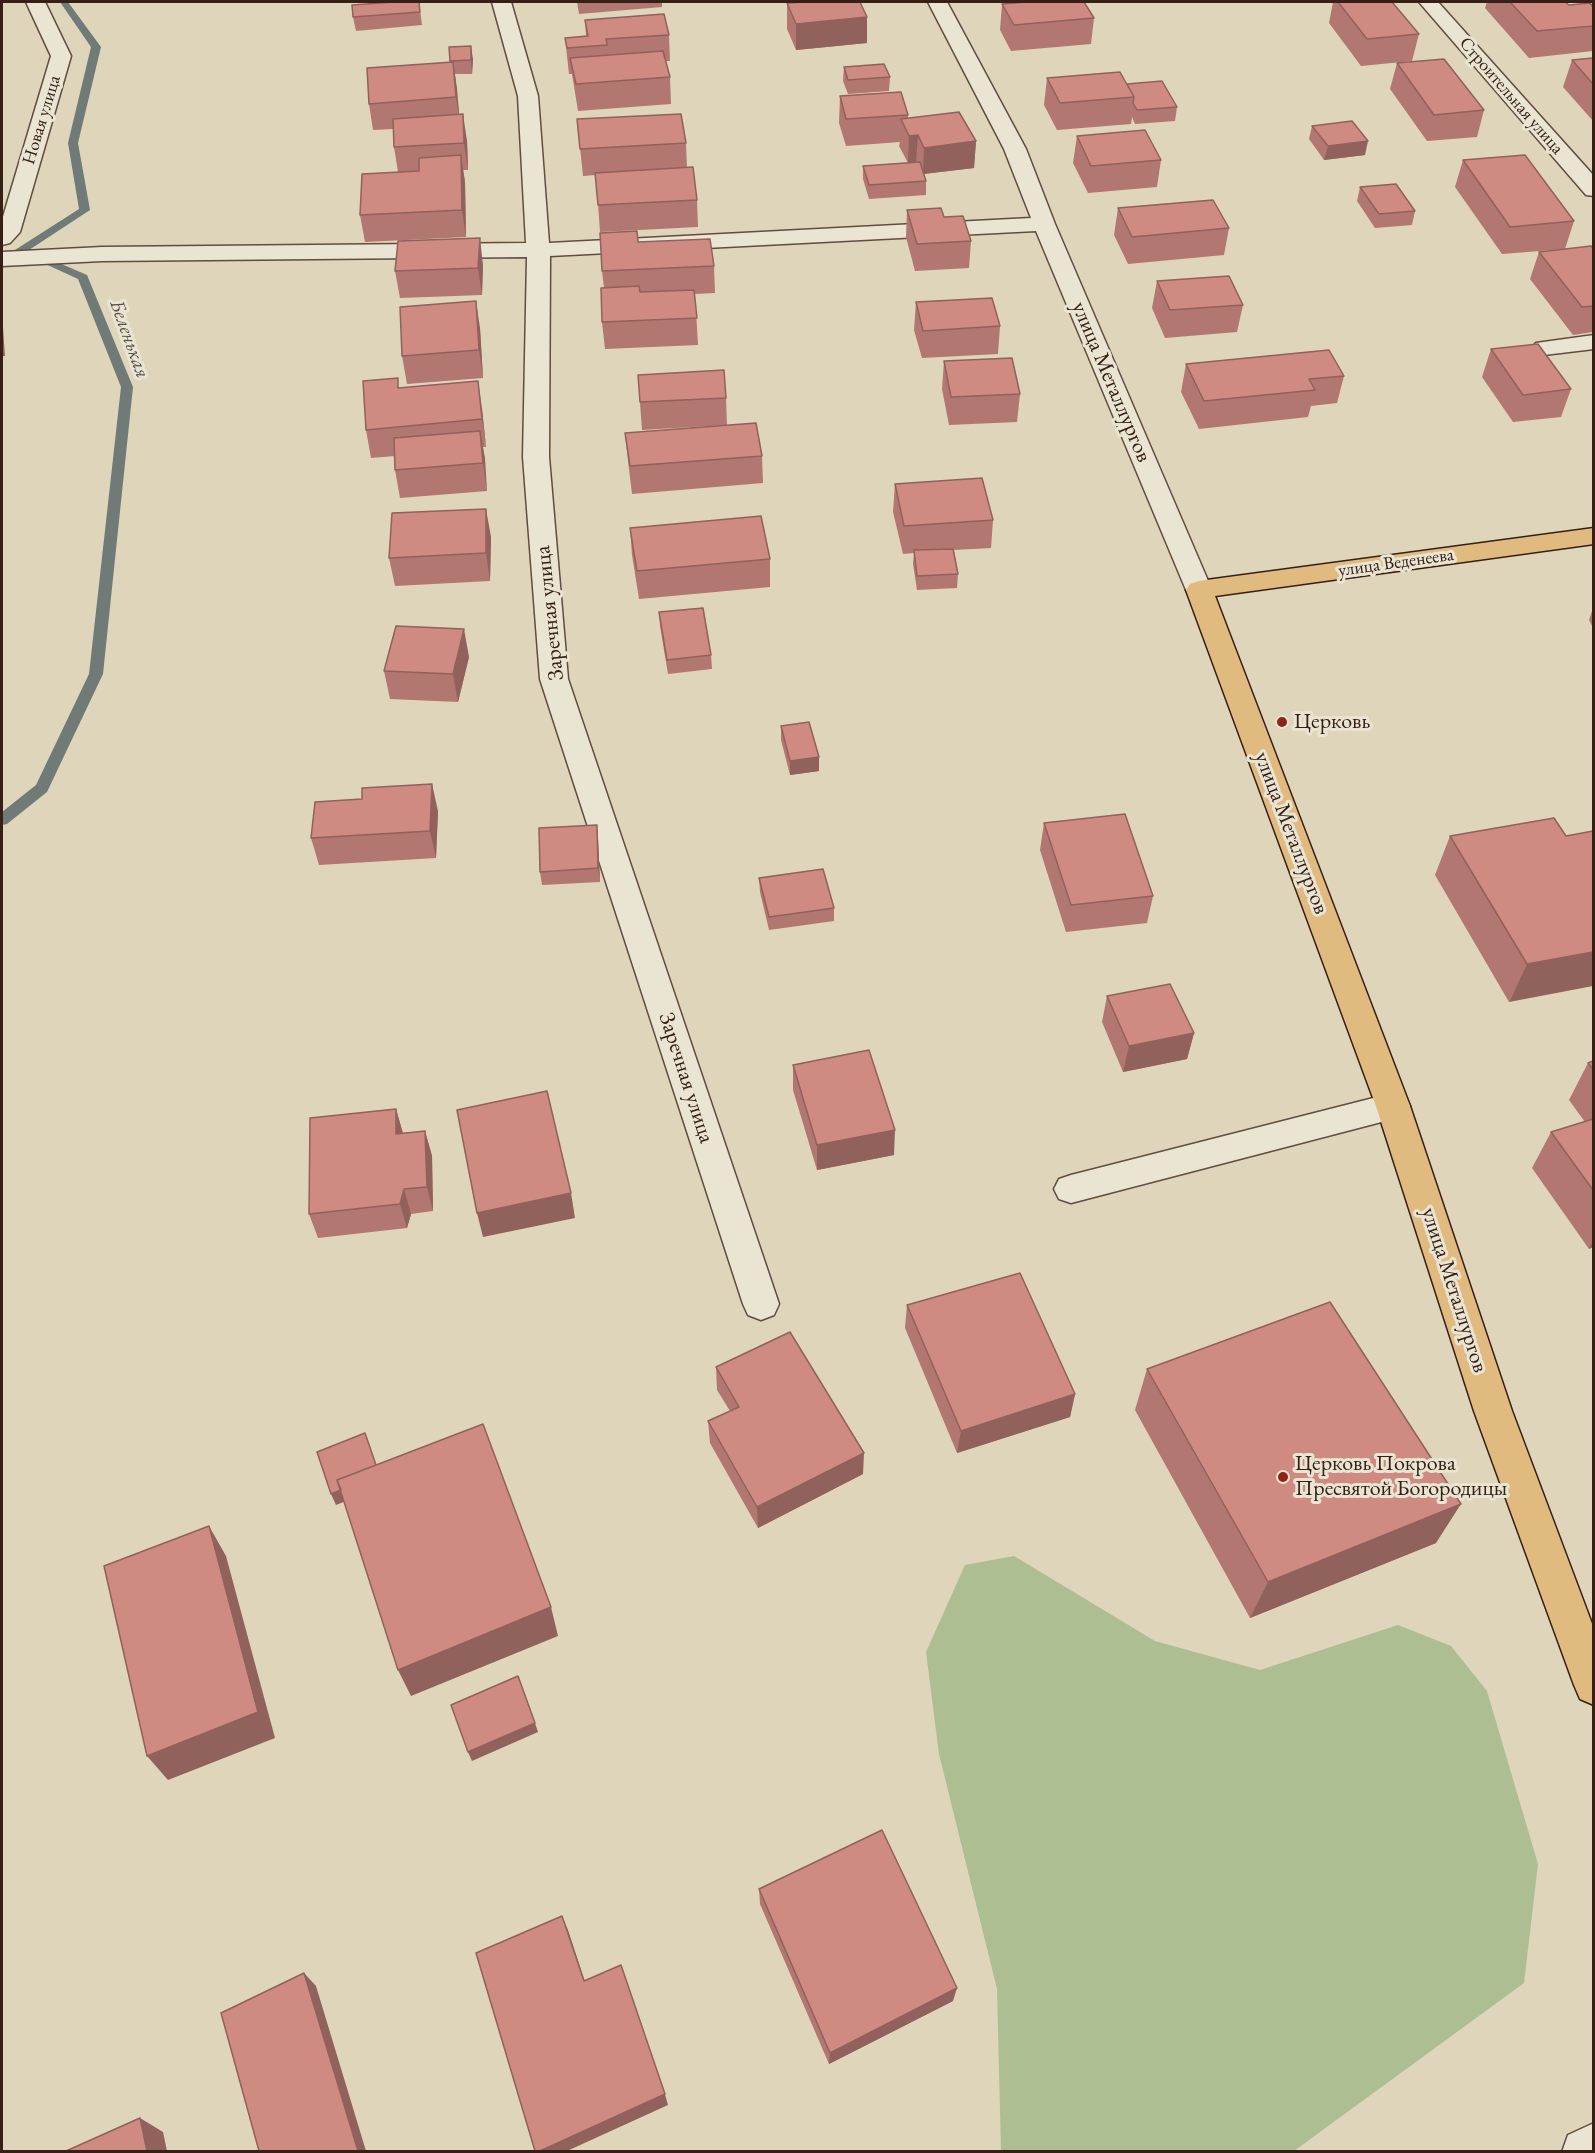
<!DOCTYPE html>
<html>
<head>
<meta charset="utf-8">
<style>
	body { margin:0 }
	#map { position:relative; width:1595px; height:2153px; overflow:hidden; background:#dfd5bb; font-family:"EB Garamond",serif }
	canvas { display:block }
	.frame { position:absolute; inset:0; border:3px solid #362016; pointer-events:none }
</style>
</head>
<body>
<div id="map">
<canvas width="1595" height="2153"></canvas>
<div class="frame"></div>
</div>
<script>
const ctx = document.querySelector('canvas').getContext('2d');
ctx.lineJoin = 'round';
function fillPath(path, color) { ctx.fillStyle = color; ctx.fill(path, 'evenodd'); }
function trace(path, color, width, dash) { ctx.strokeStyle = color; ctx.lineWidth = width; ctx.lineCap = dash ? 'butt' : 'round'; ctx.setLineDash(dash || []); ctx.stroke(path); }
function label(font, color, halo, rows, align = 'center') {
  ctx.font = font + ' "EB Garamond",serif'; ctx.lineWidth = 6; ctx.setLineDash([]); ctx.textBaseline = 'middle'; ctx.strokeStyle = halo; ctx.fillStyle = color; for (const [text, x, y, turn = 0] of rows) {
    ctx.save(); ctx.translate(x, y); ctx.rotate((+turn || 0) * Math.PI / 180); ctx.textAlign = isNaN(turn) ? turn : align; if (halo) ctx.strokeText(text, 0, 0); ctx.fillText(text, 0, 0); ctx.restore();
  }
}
const green = new Path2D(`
	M 1014,1556 L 1155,1641 L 1260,1670 L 1398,1625 L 1451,1646 L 1487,1691 L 1538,1864 L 1524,1983 L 1294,2151 L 1001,2151 L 997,1989 L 939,1754 L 926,1652 L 965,1565 Z`);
const stream = new Path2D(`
	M 60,2 L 68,2 L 101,47 L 78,143 L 90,210 L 29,250 L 87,275 L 133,387 L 103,674 L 47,792 L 7,824 L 2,825 L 2,812 L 36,785 L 89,674 L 121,387 L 78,279 L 15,250 L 79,209 L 68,143 L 91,47 Z`);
const minor = new Path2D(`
	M 26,2 L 45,2 L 71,56 L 20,232 L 10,243 L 2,245 L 2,220 L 51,56 Z
	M 492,2 L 511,2 L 538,96 L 549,243 L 1031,218 L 1004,149 L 928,2 L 947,2 L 1026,149 L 1055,224 L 1212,590 L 1208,596 L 1199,599 L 1190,596 L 1186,590 L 1036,231 L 550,256 L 549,457 L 568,679 L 779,1304 L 774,1315 L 761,1320 L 748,1315 L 743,1304 L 540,679 L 523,457 L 527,257 L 102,261 L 2,266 L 2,252 L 102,247 L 526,243 L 518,96 Z
	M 1419,2 L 1438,2 L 1594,176 L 1594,196 L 1586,195 Z
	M 1594,335 L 1594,349 L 1544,355 L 1536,353 L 1532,348 L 1536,343 Z
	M 1393,1093 L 1405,1096 L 1410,1106 L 1405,1116 L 1393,1119 L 1071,1203 L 1059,1199 L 1054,1189 L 1059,1179 L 1071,1175 Z
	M 1594,2123 L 1594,2152 L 1562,2152 L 1568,2135 Z`);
const major = new Path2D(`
	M 1594,528 L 1594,544 L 1215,596 L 1410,1106 L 1512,1411 L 1594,1629 L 1594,1705 L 1580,1699 L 1574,1685 L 1474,1411 L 1376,1106 L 1186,590 L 1190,584 L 1199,581 Z`);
const wall = new Path2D(`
	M 419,2 L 422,25 L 356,31 L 353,17 Z
	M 577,2 L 662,2 L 662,7 L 579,14 Z
	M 1333,2 L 1392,2 L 1419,34 L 1412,61 L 1361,66 L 1329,23 Z
	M 1487,2 L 1510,2 L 1593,7 L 1593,51 L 1529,58 L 1485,8 Z
	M 787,3 L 867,17 L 867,43 L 796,50 L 787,29 Z
	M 1002,4 L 1094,18 L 1091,44 L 1011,51 L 1000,30 Z
	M 585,20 L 669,35 L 670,61 L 666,61 L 670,77 L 671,104 L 578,111 L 572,74 L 569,74 L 565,38 L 586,36 Z
	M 449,47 L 473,59 L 472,74 L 455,74 L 459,115 L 467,141 L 468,170 L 463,170 L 465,182 L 466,237 L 365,242 L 360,215 L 398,172 L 394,147 L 393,129 L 373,130 L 369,104 L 450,62 Z
	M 1593,58 L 1593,121 L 1563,87 L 1572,60 Z
	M 1397,63 L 1484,110 L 1477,137 L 1427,141 L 1390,89 Z
	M 844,67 L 890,77 L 889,91 L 848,94 L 843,81 Z
	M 1047,78 L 1127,84 L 1177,107 L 1175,121 L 1135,124 L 1132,117 L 1131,124 L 1057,130 L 1044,105 Z
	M 840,96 L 908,115 L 908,118 L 976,141 L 974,168 L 924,174 L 926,181 L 926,195 L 869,199 L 863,179 L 863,166 L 908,163 L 899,146 L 900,142 L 846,146 L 839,123 Z
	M 577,119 L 686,143 L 687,168 L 697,200 L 698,227 L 600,232 L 596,175 L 583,176 Z
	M 1312,126 L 1365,155 L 1324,160 L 1309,139 Z
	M 1077,136 L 1161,160 L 1157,187 L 1088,193 L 1073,163 Z
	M 1463,160 L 1574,221 L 1565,249 L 1502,254 L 1455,187 Z
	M 1360,187 L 1415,211 L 1412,225 L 1375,228 L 1357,201 Z
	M 1118,208 L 1229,228 L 1224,255 L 1128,264 L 1114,235 Z
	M 907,210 L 944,217 L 971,241 L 969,268 L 915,271 L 906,237 Z
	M 638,242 L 714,266 L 715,293 L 695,294 L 698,345 L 605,349 L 602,322 L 604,288 L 602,271 Z
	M 1593,248 L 1593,332 L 1573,335 L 1530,279 L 1539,252 Z
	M 483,265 L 482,295 L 400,298 L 395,271 Z
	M 1157,281 L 1243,305 L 1237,332 L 1165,338 L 1152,308 Z
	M 916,302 L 1000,326 L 998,354 L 922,358 L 914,330 Z
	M 480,328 L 483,378 L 407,384 L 402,356 Z
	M 1491,349 L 1571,389 L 1561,417 L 1513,422 L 1482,377 Z
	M 944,361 L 1020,394 L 1017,422 L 949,425 L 942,389 Z
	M 1186,364 L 1344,376 L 1337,403 L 1311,406 L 1308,417 L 1199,429 L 1181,392 Z
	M 638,375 L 726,398 L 727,425 L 642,430 Z
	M 400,388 L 482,409 L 486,447 L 483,447 L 487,491 L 400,498 L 395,470 L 395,456 L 371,458 L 366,430 Z
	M 625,433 L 762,456 L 763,483 L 632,494 L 628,461 Z
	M 895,484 L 993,520 L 991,548 L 954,550 L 958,574 L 957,588 L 917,590 L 913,564 L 914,553 L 903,554 L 893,512 Z
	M 630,528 L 770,559 L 770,587 L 639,599 L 632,555 Z
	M 491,537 L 490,581 L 395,586 L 389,558 Z
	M 1593,608 L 1593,628 L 1589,620 Z
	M 659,612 L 711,655 L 712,669 L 668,674 L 660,626 Z
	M 469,657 L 458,702 L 390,699 L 384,671 Z
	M 781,726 L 819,771 L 790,775 L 781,740 Z
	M 362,799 L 438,811 L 436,858 L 319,865 L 311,838 Z
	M 1044,823 L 1153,896 L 1147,923 L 1066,932 L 1040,850 Z
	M 597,825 L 598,839 L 600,882 L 542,885 L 540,872 Z
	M 1593,831 L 1509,1002 L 1435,875 L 1450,836 L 1566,836 Z
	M 759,878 L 834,908 L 834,921 L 769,930 L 760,892 Z
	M 1107,996 L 1194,1033 L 1187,1059 L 1123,1072 L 1102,1022 Z
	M 1593,1061 L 1593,1247 L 1589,1249 L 1532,1168 L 1551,1132 L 1585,1122 L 1569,1100 L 1588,1063 Z
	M 793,1065 L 894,1155 L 817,1170 L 793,1090 Z
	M 396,1109 L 403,1133 L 425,1131 L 432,1156 L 433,1211 L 411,1214 L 407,1228 L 318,1238 L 309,1214 Z
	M 907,1305 L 1075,1394 L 1070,1417 L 957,1453 L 905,1328 Z
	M 716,1367 L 863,1474 L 758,1528 L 710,1443 L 708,1421 L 730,1411 L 717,1390 Z
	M 1147,1369 L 1436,1543 L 1250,1618 L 1135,1410 Z
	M 759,1889 L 953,2001 L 829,2064 L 760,1904 Z`);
const shadedWall = new Path2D(`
	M 867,17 L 867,43 L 796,50 L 796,24 Z
	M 471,46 L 473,59 L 472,74 L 471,60 Z
	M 453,62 L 457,88 L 460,124 L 456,97 Z
	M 463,114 L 467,141 L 468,170 L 464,143 Z
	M 918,135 L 916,162 L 908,163 L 909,136 Z
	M 976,141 L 974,168 L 923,174 L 924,148 Z
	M 1368,141 L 1365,155 L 1324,160 L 1328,146 Z
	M 461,155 L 465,182 L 466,237 L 462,210 Z
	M 480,238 L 483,265 L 482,295 L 478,268 Z
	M 476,301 L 480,328 L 483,378 L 479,350 Z
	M 2,313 L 5,356 L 2,356 Z
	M 478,381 L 482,409 L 486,447 L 482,419 Z
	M 480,431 L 485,458 L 487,491 L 483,463 Z
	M 486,509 L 491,537 L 490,581 L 486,553 Z
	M 464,629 L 469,657 L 458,702 L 453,674 Z
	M 819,757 L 819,771 L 790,775 L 790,761 Z
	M 432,784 L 438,811 L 436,858 L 430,831 Z
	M 597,825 L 598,839 L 600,882 L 598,868 Z
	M 1593,952 L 1593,986 L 1509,1002 L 1527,964 Z
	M 1194,1033 L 1187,1059 L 1123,1072 L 1129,1046 Z
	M 396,1109 L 403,1134 L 396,1134 Z
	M 895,1130 L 894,1155 L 817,1170 L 817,1145 Z
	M 425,1131 L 432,1156 L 433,1211 L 427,1187 Z
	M 404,1189 L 411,1214 L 407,1228 L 400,1204 Z
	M 571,1193 L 575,1218 L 483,1237 L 477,1213 Z
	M 1593,1241 L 1593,1247 L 1589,1249 Z
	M 1075,1394 L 1070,1417 L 957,1453 L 961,1431 Z
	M 365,1433 L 383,1486 L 336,1505 L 331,1494 Z
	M 864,1453 L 863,1474 L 758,1528 L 757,1507 Z
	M 1461,1504 L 1436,1543 L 1250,1618 L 1268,1582 Z
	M 209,1526 L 226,1556 L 275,1738 L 168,1780 L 147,1756 Z
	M 551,1607 L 558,1636 L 411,1696 L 398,1670 Z
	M 535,1723 L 538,1732 L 472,1761 L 468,1752 Z
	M 562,1916 L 568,1930 L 589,1994 L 584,1981 Z
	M 304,1973 L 316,1986 L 366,2151 L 358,2151 Z
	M 957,1988 L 953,2001 L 829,2064 L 830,2053 Z
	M 665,2094 L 668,2105 L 567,2151 L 540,2151 Z
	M 140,2118 L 163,2132 L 167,2151 L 147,2151 Z`);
const building = new Path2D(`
	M 394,2 L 419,2 L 420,12 L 353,17 L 352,5 Z
	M 805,2 L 860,2 L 867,17 L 796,24 L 787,3 Z
	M 1027,2 L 1084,2 L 1094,18 L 1014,25 L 1002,4 Z
	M 1338,2 L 1392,2 L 1419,34 L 1367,39 Z
	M 1510,2 L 1565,2 L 1569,5 L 1590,3 L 1593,7 L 1593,26 L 1537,31 Z
	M 664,14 L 669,35 L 606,39 L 607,45 L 567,48 L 565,38 L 588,36 L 585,20 Z
	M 471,46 L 471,60 L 450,61 L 449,47 Z
	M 663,51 L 670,77 L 576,84 L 570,58 Z
	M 1593,58 L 1593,84 L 1572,60 Z
	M 1444,59 L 1484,110 L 1434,115 L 1397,63 Z
	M 453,62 L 456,97 L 369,104 L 367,68 Z
	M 884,64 L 890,77 L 848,80 L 844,67 Z
	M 1120,72 L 1134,97 L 1060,103 L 1047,78 Z
	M 1162,81 L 1177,107 L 1137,110 L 1133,103 L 1134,97 L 1127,84 Z
	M 901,92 L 908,115 L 846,119 L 840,96 Z
	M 959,112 L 976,141 L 924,148 L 918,135 L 909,136 L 901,119 Z
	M 463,114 L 464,143 L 394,147 L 393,119 Z
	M 681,114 L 686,143 L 580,149 L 577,119 Z
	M 1352,121 L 1368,141 L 1328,146 L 1312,126 Z
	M 1145,130 L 1161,160 L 1091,166 L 1077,136 Z
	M 461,155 L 462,210 L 360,215 L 362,174 L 419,171 L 419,158 Z
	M 1525,155 L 1574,221 L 1510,227 L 1463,160 Z
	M 920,162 L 926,181 L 869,185 L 863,166 Z
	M 693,167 L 697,200 L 598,205 L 595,173 Z
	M 1396,184 L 1415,211 L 1379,214 L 1360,187 Z
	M 1213,200 L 1229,228 L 1132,237 L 1118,208 Z
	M 941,208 L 944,217 L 963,216 L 971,241 L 917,244 L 907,210 Z
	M 637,231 L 638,242 L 710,239 L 714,266 L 602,271 L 600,233 Z
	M 480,238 L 478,268 L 395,271 L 398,241 Z
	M 1591,246 L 1593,248 L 1593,306 L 1582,307 L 1539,252 Z
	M 1229,276 L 1243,305 L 1170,310 L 1157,281 Z
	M 639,286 L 640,292 L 694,290 L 697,318 L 602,322 L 601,288 Z
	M 992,298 L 1000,326 L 923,331 L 916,302 Z
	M 476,301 L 479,350 L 402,356 L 400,307 Z
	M 1538,344 L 1571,389 L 1523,395 L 1491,349 Z
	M 1329,350 L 1344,376 L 1309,379 L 1315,390 L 1204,401 L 1186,364 Z
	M 1012,358 L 1020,394 L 951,397 L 944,361 Z
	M 724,370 L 726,398 L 640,402 L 638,375 Z
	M 398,378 L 398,388 L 478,381 L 482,419 L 366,430 L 363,381 Z
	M 756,423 L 762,456 L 630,466 L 625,433 Z
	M 480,431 L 483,463 L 395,470 L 394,438 Z
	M 982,478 L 993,520 L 904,526 L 895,484 Z
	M 486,509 L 486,553 L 389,558 L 392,513 Z
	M 761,516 L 770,559 L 637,571 L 630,528 Z
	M 953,549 L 958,574 L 917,576 L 914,550 Z
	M 703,608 L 711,655 L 667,660 L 659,612 Z
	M 396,626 L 464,629 L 453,674 L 384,671 Z
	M 809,722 L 819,757 L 790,761 L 781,726 Z
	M 432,784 L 430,831 L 311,838 L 315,802 L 362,799 L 362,788 Z
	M 1125,814 L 1153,896 L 1071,905 L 1044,823 Z
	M 1554,818 L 1566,836 L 1593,831 L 1593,952 L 1527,964 L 1450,836 Z
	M 597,825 L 598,868 L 540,872 L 539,828 Z
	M 823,869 L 834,908 L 769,917 L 759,878 Z
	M 1170,984 L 1194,1033 L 1129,1046 L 1107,996 Z
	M 869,1050 L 895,1130 L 817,1145 L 793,1065 Z
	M 1593,1061 L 1593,1069 L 1588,1063 Z
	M 547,1091 L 571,1193 L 477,1213 L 457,1110 Z
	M 396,1109 L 396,1134 L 425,1131 L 427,1187 L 404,1189 L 400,1204 L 309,1214 L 310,1118 Z
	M 1593,1119 L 1593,1190 L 1551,1132 Z
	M 1020,1273 L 1075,1394 L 961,1431 L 907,1305 Z
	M 1330,1302 L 1461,1504 L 1268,1582 L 1147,1369 Z
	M 790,1332 L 864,1453 L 757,1507 L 708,1421 L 739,1407 L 716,1367 Z
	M 483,1424 L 551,1607 L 398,1670 L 337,1480 Z
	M 365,1433 L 376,1465 L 337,1480 L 341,1490 L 331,1494 L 317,1452 Z
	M 209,1526 L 258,1712 L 147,1756 L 104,1566 Z
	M 518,1676 L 535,1723 L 468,1752 L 451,1705 Z
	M 882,1830 L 957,1988 L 830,2053 L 759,1889 Z
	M 562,1916 L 584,1981 L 621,1965 L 665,2094 L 540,2151 L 535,2151 L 476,1953 Z
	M 304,1973 L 358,2151 L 259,2151 L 221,2013 Z
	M 140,2118 L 147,2151 L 66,2151 Z`);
const markers = [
	[1282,722,6,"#8f2418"],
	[1283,1477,6,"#8f2418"]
];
const farStreetnames = [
	["Строительная улица",1511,96,49],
	["Новая улица",42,120,-73],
	["улица Веденеева",1396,563,-8]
];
const farWaternames = [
	["Беленькая",129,339,70]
];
const streetNames = [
	["улица Металлургов",1111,382,67],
	["Заречная улица",550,613,-96],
	["улица Металлургов",1291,833,69],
	["Заречная улица",686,1078,72],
	["улица Металлургов",1454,1290,72]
];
const poiNames = [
	["Церковь",1294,722],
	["Церковь Покрова",1295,1464],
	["Пресвятой Богородицы",1295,1489]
];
fillPath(green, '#aebe93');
fillPath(stream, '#707b77');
trace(minor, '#604d3f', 3);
trace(major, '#362016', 3);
fillPath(minor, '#eae4d3');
fillPath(major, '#e0ba7e');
fillPath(wall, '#b27770');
fillPath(shadedWall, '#91615b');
fillPath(building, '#cf8a82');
trace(building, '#91615b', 1.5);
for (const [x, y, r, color] of markers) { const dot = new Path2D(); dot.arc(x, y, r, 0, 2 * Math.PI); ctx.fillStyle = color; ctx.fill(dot); trace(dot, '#eae4d3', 2); }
label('18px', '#362016', '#eae4d3', farStreetnames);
label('italic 20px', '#534d47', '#eae4d3', farWaternames);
label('22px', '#362016', '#eae4d3', streetNames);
label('22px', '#362016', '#eae4d3', poiNames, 'left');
</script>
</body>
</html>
